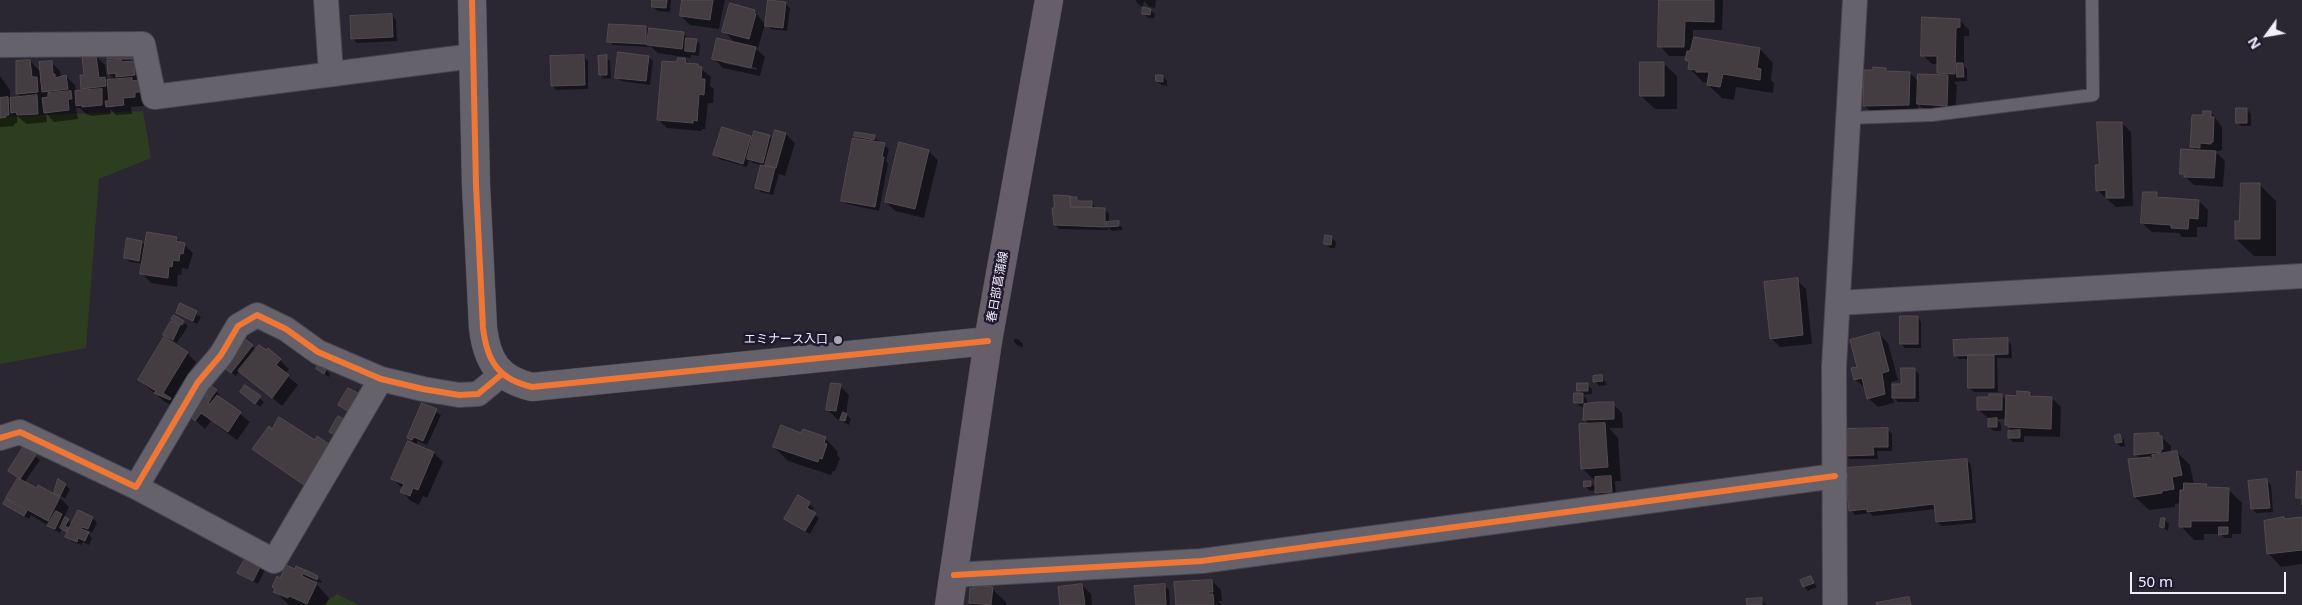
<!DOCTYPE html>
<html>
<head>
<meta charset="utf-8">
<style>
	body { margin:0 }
	#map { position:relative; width:2302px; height:605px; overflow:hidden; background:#2a2733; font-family:"Noto Sans",sans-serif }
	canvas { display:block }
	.north { position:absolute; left:2242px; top:10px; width:50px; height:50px; -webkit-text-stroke:4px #1f182e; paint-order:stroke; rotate:238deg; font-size:14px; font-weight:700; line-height:20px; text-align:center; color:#f1eefd }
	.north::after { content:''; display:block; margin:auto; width:18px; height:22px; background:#f1eefd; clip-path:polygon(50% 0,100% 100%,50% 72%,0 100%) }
	.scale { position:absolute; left:2130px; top:572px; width:156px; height:22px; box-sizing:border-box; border:2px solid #f1eefd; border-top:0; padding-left:6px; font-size:15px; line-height:18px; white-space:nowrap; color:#f1eefd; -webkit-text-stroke:4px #1f182e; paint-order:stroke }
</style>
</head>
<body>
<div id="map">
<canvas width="2302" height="605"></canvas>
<div class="north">N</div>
<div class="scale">50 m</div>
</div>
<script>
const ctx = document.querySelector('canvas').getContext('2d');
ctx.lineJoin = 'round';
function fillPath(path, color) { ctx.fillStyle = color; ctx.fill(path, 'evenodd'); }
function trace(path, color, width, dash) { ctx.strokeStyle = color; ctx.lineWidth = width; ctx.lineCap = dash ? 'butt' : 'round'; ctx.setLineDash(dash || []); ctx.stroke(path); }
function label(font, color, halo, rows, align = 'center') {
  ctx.font = font + ' "Noto Sans","Noto Sans JP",sans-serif'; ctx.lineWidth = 5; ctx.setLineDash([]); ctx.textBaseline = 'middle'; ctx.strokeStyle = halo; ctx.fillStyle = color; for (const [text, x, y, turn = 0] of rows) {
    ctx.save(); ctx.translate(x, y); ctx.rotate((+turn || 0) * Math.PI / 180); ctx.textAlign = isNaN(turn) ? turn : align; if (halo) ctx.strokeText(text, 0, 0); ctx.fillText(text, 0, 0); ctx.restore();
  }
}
const green = new Path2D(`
	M 143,111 L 151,158 L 99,179 L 86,348 L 0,364 L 0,117 Z
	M 337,594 L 359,605 L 322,605 Z`);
const shadow = new Path2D(`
	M 654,0 L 671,0 L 670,12 L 658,11 L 653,7 Z
	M 683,0 L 725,0 L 719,29 L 690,25 L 681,16 Z
	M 1135,0 L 1156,0 L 1155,8 L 1150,7 L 1144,1 L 1143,6 L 1140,6 Z
	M 1660,0 L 1723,0 L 1722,30 L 1693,30 L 1693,38 L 1760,49 L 1773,63 L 1771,80 L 1774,83 L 1773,93 L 1736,87 L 1734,100 L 1722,98 L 1708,85 L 1708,83 L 1703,82 L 1689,68 L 1687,56 L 1669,56 L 1660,46 Z
	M 770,2 L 786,4 L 790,8 L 787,31 L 771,29 L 767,25 Z
	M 1150,10 L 1155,14 L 1154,18 L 1148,18 L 1143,13 Z
	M 754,11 L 765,24 L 758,48 L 754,47 L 765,57 L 760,76 L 723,68 L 714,59 L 735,43 L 724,31 ZM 723,60 L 757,68 L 757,70 L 723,63 Z
	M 392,15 L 396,20 L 397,41 L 357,43 L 353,39 Z
	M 1960,20 L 1969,30 L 1969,36 L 1964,36 L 1964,66 L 1967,69 L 1967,81 L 1954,82 L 1957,86 L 1955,114 L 1927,113 L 1918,104 L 1918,114 L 1874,115 L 1865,106 L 1886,69 L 1889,72 L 1910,73 L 1919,82 L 1942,76 L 1938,73 L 1939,64 L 1932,64 L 1923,55 Z
	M 646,27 L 650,31 L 683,34 L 689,39 L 696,40 L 700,44 L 699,56 L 691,55 L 691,58 L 658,53 L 650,46 L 649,47 L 613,45 L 609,41 Z
	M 129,55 L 143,71 L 144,106 L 131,107 L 132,114 L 116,115 L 110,109 L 111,114 L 92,116 L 86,114 L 80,108 L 76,108 L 78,119 L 54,122 L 46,113 L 47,122 L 27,124 L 17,116 L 17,123 L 14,124 L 14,126 L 0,127 L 0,76 L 10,90 L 10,99 L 22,98 L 17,93 L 16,79 L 19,79 L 30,61 L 40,71 L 40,82 L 43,85 L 51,62 L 60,71 L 61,77 L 66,76 L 75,85 L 76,93 L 86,92 L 83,88 L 85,76 L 96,56 L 105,65 L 107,81 L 116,81 L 109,74 L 112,62 L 109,59 Z
	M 584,57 L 588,61 L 588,89 L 556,90 L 552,85 Z
	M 606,57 L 610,61 L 611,78 L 604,79 L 600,74 Z
	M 649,57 L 653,61 L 650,85 L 621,81 L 617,77 Z
	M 685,59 L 690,64 L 697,65 L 711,77 L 710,86 L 714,89 L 713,103 L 708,103 L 705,129 L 702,129 L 701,131 L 667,128 L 658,119 L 677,63 Z
	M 1663,63 L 1677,76 L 1677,109 L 1655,109 L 1641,96 Z
	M 1163,76 L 1167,81 L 1167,86 L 1161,85 L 1157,81 Z
	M 2247,109 L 2251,114 L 2251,126 L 2241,126 L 2237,122 Z
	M 2211,112 L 2222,127 L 2222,150 L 2216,152 L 2225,161 L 2223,187 L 2194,185 L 2181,173 L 2196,151 L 2192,147 L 2204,116 Z
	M 2122,123 L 2131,132 L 2133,206 L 2116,207 L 2097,190 L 2100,166 Z
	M 786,134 L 795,143 L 785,176 L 779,174 L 773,195 L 761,192 L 756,187 L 762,165 L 753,163 L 749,160 L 747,167 L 719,159 L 715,155 L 750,137 L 753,140 L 769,136 L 774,140 Z
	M 856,136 L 874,137 L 879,141 L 878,143 L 884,145 L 889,149 L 886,161 L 888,163 L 879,211 L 847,204 L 843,200 L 860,140 Z
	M 928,151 L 938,160 L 924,218 L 895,211 L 886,202 Z
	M 2259,184 L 2276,201 L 2276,256 L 2254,256 L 2236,239 L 2240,222 Z
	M 2156,193 L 2162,199 L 2199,201 L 2208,210 L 2207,227 L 2197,227 L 2197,237 L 2182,237 L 2179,233 L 2152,232 L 2142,223 Z
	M 1076,198 L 1080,202 L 1092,202 L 1096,209 L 1104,209 L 1109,214 L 1109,223 L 1119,223 L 1123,230 L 1112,231 L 1108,228 L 1108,230 L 1059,229 L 1055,225 L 1053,209 Z
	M 1331,237 L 1336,242 L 1335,248 L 1330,248 L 1326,244 Z
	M 176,238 L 193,253 L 188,269 L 182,268 L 181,275 L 178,275 L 177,287 L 151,283 L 142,273 L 143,264 L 130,262 L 125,258 L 141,242 L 146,246 Z
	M 1797,280 L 1806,289 L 1812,344 L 1780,347 L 1771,338 Z
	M 181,305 L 201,317 L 197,324 L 177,312 Z
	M 1917,317 L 1921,322 L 1921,348 L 1905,348 L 1901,344 Z
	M 173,319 L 183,322 L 188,326 L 177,343 L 165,335 L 172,322 L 177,324 Z
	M 1879,334 L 1888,343 L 1898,380 L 1891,382 L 1891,386 L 1903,386 L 1914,369 L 1919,374 L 1919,402 L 1898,402 L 1893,397 L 1894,403 L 1878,407 L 1868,398 L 1866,388 L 1855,380 L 1858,368 Z
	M 1014,339 L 1018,339 L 1023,344 L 1023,347 L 1018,346 L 1014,342 Z
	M 2007,340 L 2011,344 L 2012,358 L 1997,358 L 1998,392 L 1974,392 L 1970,388 L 1969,359 L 1959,359 L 1955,355 Z
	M 252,346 L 256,350 L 280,360 L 289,369 L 285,374 L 298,385 L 282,406 L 240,371 L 236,376 L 229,371 Z
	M 187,353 L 196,362 L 172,400 L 182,410 L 165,402 L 139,380 Z
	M 317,369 L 326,369 L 330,374 L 329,377 Z
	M 1602,376 L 1607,385 L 1599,386 L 1595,381 Z
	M 1587,384 L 1592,389 L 1592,394 L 1583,395 L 1587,399 L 1587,404 L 1613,404 L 1622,413 L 1623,428 L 1609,428 L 1618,438 L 1621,481 L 1615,481 L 1616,496 L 1601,497 L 1596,490 L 1590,491 L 1585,486 L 1590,482 L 1596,488 L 1596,482 L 1582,468 L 1590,425 L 1585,420 L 1585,407 L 1580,406 L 1575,402 L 1582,395 L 1578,390 Z
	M 840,386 L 849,395 L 846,414 L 851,419 L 849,425 L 837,419 L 827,409 Z
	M 245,387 L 264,402 L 260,407 L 241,392 Z
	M 216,391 L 220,395 L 219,397 L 250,422 L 237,440 L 211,421 L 205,429 L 192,417 L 205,395 L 212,399 L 206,393 Z
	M 2030,393 L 2035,397 L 2052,398 L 2061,407 L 2060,437 L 2024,436 L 2024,442 L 2013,442 L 2009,438 L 2013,432 L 2006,424 L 2006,419 L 1996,419 L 2001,424 L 2001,431 L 1994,431 L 1989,427 L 1989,419 L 1978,409 L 1978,398 L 2002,396 L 2007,401 Z
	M 423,404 L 441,415 L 427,445 L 418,441 L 416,445 L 409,438 Z
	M 1887,429 L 1892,434 L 1892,451 L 1877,451 L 1878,459 L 1850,459 L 1845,455 Z
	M 802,434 L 825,438 L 838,452 L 837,455 L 840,458 L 835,471 L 833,471 L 831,475 L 788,461 L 774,447 Z
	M 2158,434 L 2171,446 L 2171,453 L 2177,452 L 2190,465 L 2194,485 L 2206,485 L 2210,489 L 2228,489 L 2242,503 L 2241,534 L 2232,534 L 2232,538 L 2225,538 L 2220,534 L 2204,534 L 2204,540 L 2194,540 L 2181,526 L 2181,503 L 2175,504 L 2175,507 L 2149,510 L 2135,497 L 2140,459 L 2136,455 L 2135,436 Z
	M 2119,436 L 2124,440 L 2125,446 L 2121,447 L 2117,443 Z
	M 408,442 L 434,453 L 443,462 L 427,498 L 423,496 L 419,505 L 411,501 L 402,492 L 403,489 L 393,479 Z
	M 25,448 L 40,460 L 24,483 L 37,490 L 39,487 L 60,498 L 69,507 L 64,517 L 72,524 L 78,511 L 93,518 L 97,523 L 92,533 L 84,529 L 92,538 L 89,545 L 83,542 L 81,545 L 71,541 L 67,537 L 68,533 L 62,528 L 60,533 L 31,515 L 29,519 L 5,504 L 14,504 L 8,498 L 19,478 Z
	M 1967,460 L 1971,465 L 1976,523 L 1942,526 L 1937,522 L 1936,509 L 1873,516 L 1870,513 L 1855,515 L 1845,501 Z
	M 2267,481 L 2271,485 L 2273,512 L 2256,513 L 2252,509 Z
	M 65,485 L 70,489 L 65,499 L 56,492 Z
	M 798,497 L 814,508 L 811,512 L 819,518 L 810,534 L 785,519 Z
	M 2284,518 L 2286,520 L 2302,518 L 2302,564 L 2281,567 L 2268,553 Z
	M 2164,519 L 2169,524 L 2168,531 L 2162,527 Z
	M 261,566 L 265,570 L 258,584 L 239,572 Z
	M 295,571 L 304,571 L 322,581 L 321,583 L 313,580 L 329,598 L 326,605 L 289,605 L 275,591 L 273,587 L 281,579 Z
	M 1811,578 L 1817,587 L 1808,591 L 1804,586 Z
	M 1212,581 L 1221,590 L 1222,601 L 1218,601 L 1222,605 L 1177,605 Z
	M 1082,585 L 1091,594 L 1092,605 L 1061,605 Z
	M 1164,585 L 1169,590 L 1170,605 L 1137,605 Z
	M 992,589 L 1006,602 L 1006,605 L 972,605 L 970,603 Z
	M 1761,599 L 1766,605 L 1748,605 Z`);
const building = new Path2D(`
	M 652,0 L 667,0 L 666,8 L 652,7 Z
	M 682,0 L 713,0 L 710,20 L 680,16 Z
	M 768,0 L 786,2 L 783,28 L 765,26 Z
	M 1659,0 L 1714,0 L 1714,22 L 1685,21 L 1684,47 L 1658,47 Z
	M 730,3 L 755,10 L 754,13 L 756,14 L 749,39 L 722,32 Z
	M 1143,7 L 1151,9 L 1150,15 L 1142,14 Z
	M 392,14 L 393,37 L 351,39 L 350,16 Z
	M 1922,17 L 1960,19 L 1960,27 L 1956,28 L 1955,74 L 1937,73 L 1937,56 L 1921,56 Z
	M 609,24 L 646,26 L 646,44 L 607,42 Z
	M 649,28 L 684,32 L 682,49 L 647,45 Z
	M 1694,37 L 1760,48 L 1757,68 L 1761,69 L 1760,80 L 1723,74 L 1720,87 L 1707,85 L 1709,72 L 1696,72 L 1696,70 L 1688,69 L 1689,61 L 1685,60 L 1687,51 L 1690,51 Z
	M 686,38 L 697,39 L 695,52 L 685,51 Z
	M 717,38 L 756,47 L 751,68 L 712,59 Z
	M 618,52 L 649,56 L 646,81 L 615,78 Z
	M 129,54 L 133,59 L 107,59 L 107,55 Z
	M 96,55 L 99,78 L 105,77 L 106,86 L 81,89 L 80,75 L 84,75 L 82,56 Z
	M 584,55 L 585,85 L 551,86 L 550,56 Z
	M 607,55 L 607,75 L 599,75 L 598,56 Z
	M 678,58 L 685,58 L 686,63 L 698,64 L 698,66 L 702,67 L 701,79 L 705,79 L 704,95 L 699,94 L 697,121 L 693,120 L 693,123 L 657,120 L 662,61 L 676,62 Z
	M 30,60 L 32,77 L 37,77 L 38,92 L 16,94 L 16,61 Z
	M 121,60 L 122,62 L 134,61 L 135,75 L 116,77 L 116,73 L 108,74 L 107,61 Z
	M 52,61 L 53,74 L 55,74 L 55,78 L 66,75 L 68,89 L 42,92 L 39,62 Z
	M 1640,62 L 1664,62 L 1664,96 L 1640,96 Z
	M 1957,63 L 1963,63 L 1964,77 L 1957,77 Z
	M 1873,67 L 1886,68 L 1886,71 L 1910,72 L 1909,105 L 1863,106 L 1864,70 L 1873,70 Z
	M 1918,74 L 1948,75 L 1947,106 L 1917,104 Z
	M 1156,75 L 1163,75 L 1163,82 L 1156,81 Z
	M 132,78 L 132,81 L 139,80 L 140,92 L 135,92 L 135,97 L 123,98 L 124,105 L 106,107 L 105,101 L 109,101 L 107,80 Z
	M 102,89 L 102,105 L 82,107 L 82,105 L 76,106 L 75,91 Z
	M 71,91 L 72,99 L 68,99 L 69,110 L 44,113 L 42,98 L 48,97 L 48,93 Z
	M 37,95 L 38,114 L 17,115 L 16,112 L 11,113 L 10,98 Z
	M 8,97 L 9,115 L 6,115 L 6,117 L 0,118 L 0,98 Z
	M 2236,108 L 2247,108 L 2247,123 L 2236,123 Z
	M 2203,111 L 2211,111 L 2211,117 L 2214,117 L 2213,142 L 2211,142 L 2211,144 L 2200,143 L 2200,148 L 2190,147 L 2192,115 L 2203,115 Z
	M 2097,122 L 2122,122 L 2124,198 L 2106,198 L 2106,190 L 2096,191 L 2095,165 L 2099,165 Z
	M 722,127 L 751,136 L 743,164 L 713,155 Z
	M 775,130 L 786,133 L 776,168 L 765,165 Z
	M 754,131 L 770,135 L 763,163 L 747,159 Z
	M 855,132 L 875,135 L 874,140 L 854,136 Z
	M 853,138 L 885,143 L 882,157 L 884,157 L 875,207 L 841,201 Z
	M 899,142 L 929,150 L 915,209 L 885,202 Z
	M 2181,149 L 2216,151 L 2214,178 L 2184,177 L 2184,174 L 2180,174 Z
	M 761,165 L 775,168 L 769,192 L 755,188 Z
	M 2241,183 L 2260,183 L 2260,239 L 2235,239 L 2235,221 L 2239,221 Z
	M 2143,192 L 2157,192 L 2157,197 L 2199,200 L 2198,219 L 2189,218 L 2188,229 L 2171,228 L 2171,225 L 2141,223 Z
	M 1054,195 L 1071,196 L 1070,207 L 1105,208 L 1105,227 L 1054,225 L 1052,208 L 1054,208 Z
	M 1070,197 L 1077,197 L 1077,201 L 1092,201 L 1092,207 L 1071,207 Z
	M 1119,221 L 1119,226 L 1106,227 L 1106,222 Z
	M 147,232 L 177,237 L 176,241 L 185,243 L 183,254 L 180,253 L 179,261 L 173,260 L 172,267 L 169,266 L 168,278 L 140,274 Z
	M 1325,235 L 1332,236 L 1331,245 L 1324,244 Z
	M 127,238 L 142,241 L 139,261 L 124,258 Z
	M 1798,278 L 1803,335 L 1770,339 L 1764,282 Z
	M 180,303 L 197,311 L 193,321 L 176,313 Z
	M 174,315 L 184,321 L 182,325 L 171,319 Z
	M 1900,316 L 1918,316 L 1918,344 L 1900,344 Z
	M 171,321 L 180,325 L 173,340 L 163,335 Z
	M 1879,332 L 1889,371 L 1882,373 L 1885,394 L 1867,399 L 1862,378 L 1854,380 L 1851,368 L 1857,367 L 1850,340 Z
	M 164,337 L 188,352 L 163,393 L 171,398 L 170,400 L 154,393 L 156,391 L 138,380 Z
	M 2008,338 L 2008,354 L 1954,356 L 1953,340 Z
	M 245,339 L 253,345 L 231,373 L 223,367 Z
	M 259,345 L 266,350 L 268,348 L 281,359 L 276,365 L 289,375 L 272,398 L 238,371 Z
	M 1968,355 L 1994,355 L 1994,388 L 1968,388 Z
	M 318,364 L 327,368 L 324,374 L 316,369 Z
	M 1901,368 L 1915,368 L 1915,398 L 1892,398 L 1892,384 L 1901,384 Z
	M 1602,375 L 1603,381 L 1593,382 L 1593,376 Z
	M 831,383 L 841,384 L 836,411 L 826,410 Z
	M 1577,383 L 1588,383 L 1588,391 L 1577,391 Z
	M 210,385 L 217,390 L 211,398 L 205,393 Z
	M 245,385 L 261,396 L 255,404 L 240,392 Z
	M 348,388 L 362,395 L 351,413 L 338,405 Z
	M 2017,391 L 2030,392 L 2030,396 L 2052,397 L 2051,429 L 2008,427 L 2008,425 L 2005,425 L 2006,395 L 2017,396 Z
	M 1574,393 L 1583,393 L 1583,403 L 1574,403 Z
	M 204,394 L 211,399 L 208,403 L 210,404 L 217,395 L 241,412 L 228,432 L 201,413 L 195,421 L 191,417 L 194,412 L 192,411 Z
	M 1989,394 L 2002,394 L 2002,410 L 1977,410 L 1977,397 L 1989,397 Z
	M 1599,402 L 1614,402 L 1614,419 L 1583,420 L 1584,404 Z
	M 422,403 L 437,409 L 423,441 L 414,437 L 412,440 L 407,438 Z
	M 843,412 L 847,414 L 845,421 L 840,420 Z
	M 338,416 L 344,419 L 335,435 L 329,432 Z
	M 279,417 L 315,440 L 317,436 L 333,447 L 309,484 L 306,482 L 304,485 L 252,449 L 269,426 L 272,429 Z
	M 1997,418 L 1997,427 L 1988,427 L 1988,419 Z
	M 1605,423 L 1608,467 L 1581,469 L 1579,424 Z
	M 781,425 L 801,433 L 803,429 L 826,437 L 824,443 L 827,444 L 822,459 L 819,458 L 818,462 L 773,447 Z
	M 1888,428 L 1888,447 L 1873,447 L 1874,455 L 1844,456 L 1844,429 Z
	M 2020,430 L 2020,438 L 2008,438 L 2008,431 Z
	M 2159,433 L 2159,436 L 2162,436 L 2163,449 L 2161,449 L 2161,452 L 2134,455 L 2134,434 Z
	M 2120,434 L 2122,442 L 2116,443 L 2114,436 Z
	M 408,441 L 434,452 L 418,490 L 413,488 L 410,496 L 400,492 L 404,484 L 391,479 Z
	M 24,446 L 36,455 L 20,479 L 8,471 Z
	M 2177,451 L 2182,475 L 2172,477 L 2174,489 L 2162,491 L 2162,493 L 2134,497 L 2128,459 L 2150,457 L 2150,460 L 2152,459 L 2152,455 Z
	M 1967,459 L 1972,519 L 1936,522 L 1934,504 L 1867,512 L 1867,509 L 1849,511 L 1848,501 L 1844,502 L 1843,496 L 1848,496 L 1846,468 Z
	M 2297,471 L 2302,472 L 2302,505 L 2302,498 L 2296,498 Z
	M 1611,476 L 1612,492 L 1595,493 L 1595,477 Z
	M 18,478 L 37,488 L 38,485 L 60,497 L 48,521 L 6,498 Z
	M 58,479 L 66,484 L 60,496 L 54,493 Z
	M 2267,479 L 2270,508 L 2251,509 L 2248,481 Z
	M 1584,481 L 1591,481 L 1591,486 L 1584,487 Z
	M 2184,483 L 2207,484 L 2206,487 L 2229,488 L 2228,521 L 2191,521 L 2191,527 L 2179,527 L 2180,490 L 2183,490 Z
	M 798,495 L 810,502 L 807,508 L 816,513 L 805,531 L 784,519 Z
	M 6,499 L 27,511 L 24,516 L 3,504 Z
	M 78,510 L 93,517 L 88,529 L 82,527 L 81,529 L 89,532 L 85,541 L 78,538 L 77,542 L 65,537 Z
	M 56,511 L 62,514 L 55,529 L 47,526 Z
	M 65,517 L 69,519 L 65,526 L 69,528 L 67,532 L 60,528 Z
	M 2284,517 L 2284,519 L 2302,517 L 2302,550 L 2267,554 L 2264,521 Z
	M 2161,518 L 2165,518 L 2164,528 L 2160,527 Z
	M 2219,527 L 2228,527 L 2228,534 L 2219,535 Z
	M 246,557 L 261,565 L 253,581 L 237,573 Z
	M 286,565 L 295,569 L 296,566 L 305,570 L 302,576 L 317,583 L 307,604 L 289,596 L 288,598 L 273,592 L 275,589 L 272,587 L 277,576 L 280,578 Z
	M 306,570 L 318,576 L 317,580 L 304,574 Z
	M 1811,576 L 1814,583 L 1803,587 L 1800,580 Z
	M 1212,580 L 1213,592 L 1208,592 L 1209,594 L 1213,594 L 1214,605 L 1176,605 L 1174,582 Z
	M 1082,584 L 1085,605 L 1060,605 L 1058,587 Z
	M 1165,584 L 1166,605 L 1136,605 L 1134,586 Z
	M 973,585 L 993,587 L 991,605 L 969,603 L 970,588 L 973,589 Z
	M 1909,597 L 1911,605 L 1877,605 L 1876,603 Z
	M 1762,598 L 1762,605 L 1747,605 L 1746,599 Z`);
const lane = new Path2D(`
	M 1848,118 L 1932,115 L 2093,95 L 2092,0`);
const street = new Path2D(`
	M 326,0 L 331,73
	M 0,45 L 143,44 L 154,97 L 473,56
	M 1838,303 L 2302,276
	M 0,438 L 20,432 L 136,487 L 198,382 L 221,355 L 238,326 L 257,315 L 286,329 L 318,352 L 381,379 L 423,389 L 459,395 L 478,394 L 502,374
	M 136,487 L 274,561 L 381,379
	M 954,575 L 1202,561 L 1835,476
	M 1835,605 L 1834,366 L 1855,0`);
const secondary = new Path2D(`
	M 472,0 L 476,185 L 483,328 C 487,361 498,379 532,387 L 988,341`);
const primary = new Path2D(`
	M 949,605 L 988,341 L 1049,0`);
const cycleway = new Path2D(`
	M 472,0 L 476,185 L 483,328 C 487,361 498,379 532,387 L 988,341
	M 0,438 L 20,432 L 136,487 L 198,382 L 221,355 L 238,326 L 257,315 L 286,329 L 318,352 L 381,379 L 423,389 L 459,395 L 478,394 L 502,374
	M 954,575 L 1202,561 L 1835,476`);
const markers = [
	[838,340,5,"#aba8b6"]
];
const streetNames = [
	["春日部菖蒲線",998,287,-80]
];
const poiNames = [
	["エミナース入口",828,340]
];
fillPath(green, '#2d3d1f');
fillPath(shadow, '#0007');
fillPath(building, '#433d41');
trace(building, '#524c50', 1);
trace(lane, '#48454f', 14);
trace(street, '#48454f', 26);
trace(secondary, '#48454f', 29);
trace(primary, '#48454f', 29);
trace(lane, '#65626c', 12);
trace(street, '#65626c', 24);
trace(secondary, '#65626c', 28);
trace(primary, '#665f69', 28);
trace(cycleway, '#f07635', 6);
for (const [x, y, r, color] of markers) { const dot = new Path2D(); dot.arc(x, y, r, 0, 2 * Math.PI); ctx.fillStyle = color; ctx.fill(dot); trace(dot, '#1f182e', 2); }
label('12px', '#f1eefd', '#1f182e', streetNames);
label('12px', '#f1eefd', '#1f182e', poiNames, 'right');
</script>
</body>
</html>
